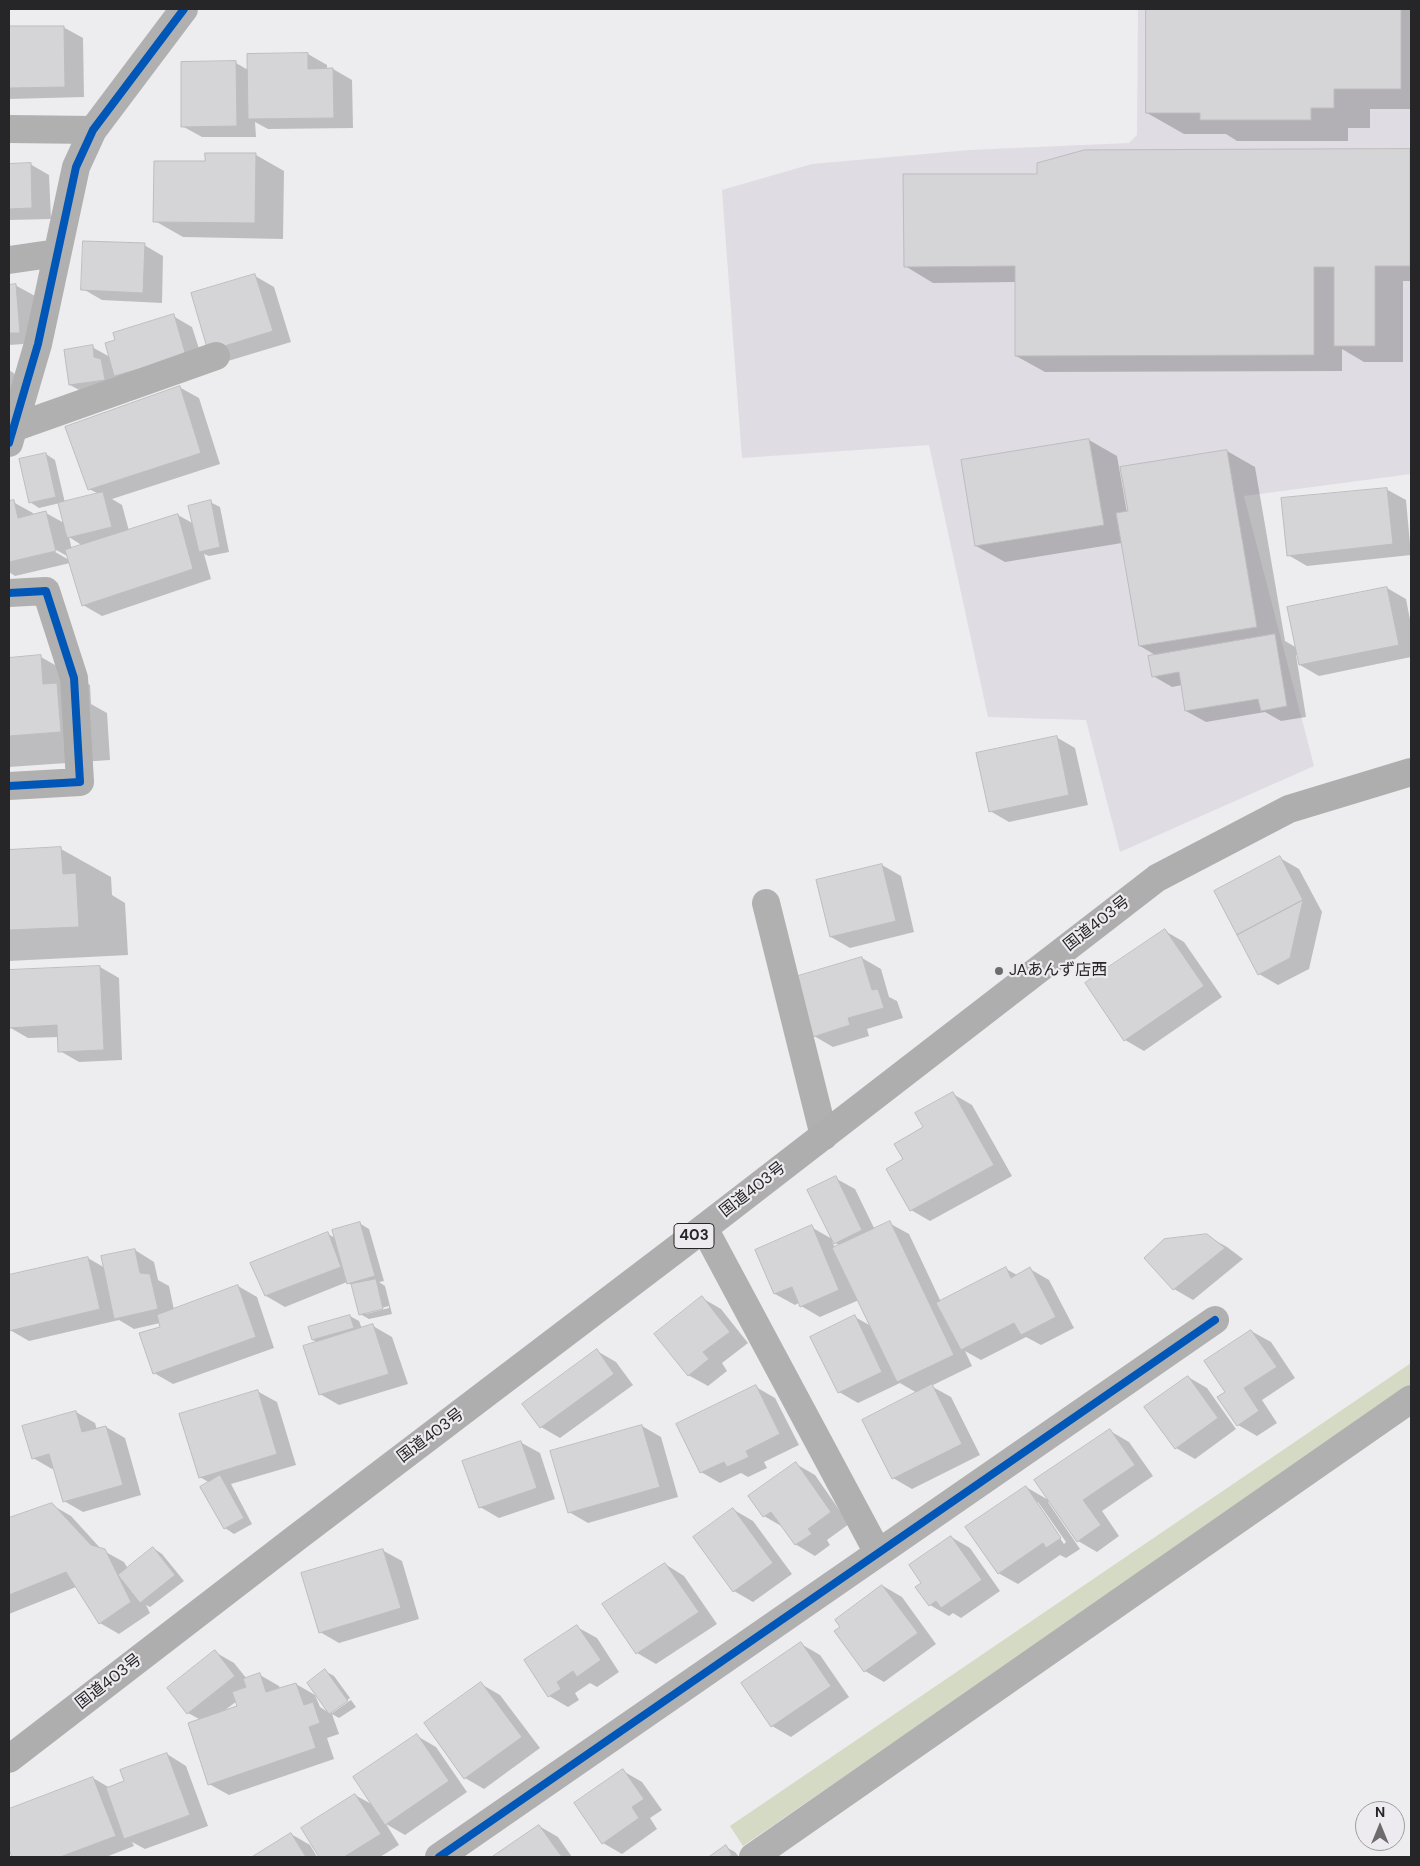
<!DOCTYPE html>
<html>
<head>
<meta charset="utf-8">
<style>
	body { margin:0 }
	#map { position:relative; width:1420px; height:1866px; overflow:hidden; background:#edecee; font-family:"DM Sans",sans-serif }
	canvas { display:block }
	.frame { position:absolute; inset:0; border:10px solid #262527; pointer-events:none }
	.north { position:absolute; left:1355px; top:1801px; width:50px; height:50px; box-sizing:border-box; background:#edebef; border:1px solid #9d9c9f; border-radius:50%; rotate:0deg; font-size:14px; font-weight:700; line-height:20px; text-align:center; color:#262527 }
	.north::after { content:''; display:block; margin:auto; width:18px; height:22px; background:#6c6b6d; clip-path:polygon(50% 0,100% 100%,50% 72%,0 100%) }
</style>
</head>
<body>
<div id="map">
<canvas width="1420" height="1866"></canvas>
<div class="frame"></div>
<div class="north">N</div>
</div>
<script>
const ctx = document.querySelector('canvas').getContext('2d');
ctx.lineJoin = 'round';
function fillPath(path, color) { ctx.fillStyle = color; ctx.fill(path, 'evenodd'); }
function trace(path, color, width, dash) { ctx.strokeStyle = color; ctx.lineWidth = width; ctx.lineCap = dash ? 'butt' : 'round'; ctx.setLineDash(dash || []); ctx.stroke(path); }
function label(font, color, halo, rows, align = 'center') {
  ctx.font = font + ' "DM Sans","Noto Sans JP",sans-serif'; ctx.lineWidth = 4.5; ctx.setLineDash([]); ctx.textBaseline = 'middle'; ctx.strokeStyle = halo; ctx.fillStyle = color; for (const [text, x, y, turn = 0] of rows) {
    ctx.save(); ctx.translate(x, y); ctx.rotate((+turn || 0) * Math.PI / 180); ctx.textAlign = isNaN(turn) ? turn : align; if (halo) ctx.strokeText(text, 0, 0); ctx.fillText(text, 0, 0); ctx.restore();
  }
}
const built = new Path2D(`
	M 1138,9 L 1411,9 L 1411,474 L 1244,496 L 1314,766 L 1120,852 L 1086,720 L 988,717 L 929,445 L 742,458 L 722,190 L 812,164 L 970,150 L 1129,143 L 1137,135 Z`);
const green = new Path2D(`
	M 1411,1363 L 1411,1387 L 743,1846 L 730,1826 Z`);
const shadow = new Path2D(`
	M 1148,9 L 1411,9 L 1411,109 L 1370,109 L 1370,128 L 1348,128 L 1348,141 L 1237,141 L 1226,134 L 1184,134 L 1147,113 Z
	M 63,27 L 83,38 L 84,97 L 9,99 L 9,28 Z
	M 308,54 L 327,65 L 327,70 L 333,69 L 352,80 L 353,128 L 268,129 L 255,122 L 256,137 L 202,137 L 182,126 L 236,63 L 248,70 Z
	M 1409,150 L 1411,151 L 1411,281 L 1403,281 L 1403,362 L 1364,362 L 1342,349 L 1342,371 L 1045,372 L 1016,356 L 1016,282 L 933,283 L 905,266 L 1039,176 Z
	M 256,155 L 284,171 L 283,239 L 183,237 L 155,221 L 206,163 Z
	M 30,164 L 49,175 L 51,219 L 9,220 L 9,165 Z
	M 144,245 L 163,256 L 162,303 L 102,300 L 83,289 Z
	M 255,276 L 274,287 L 291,342 L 228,361 L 209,350 Z
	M 15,285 L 35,296 L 38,343 L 9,345 L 9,286 Z
	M 173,316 L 192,327 L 205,367 L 90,396 L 70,385 L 92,347 L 110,357 Z
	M 9,370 L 15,374 L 9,422 Z
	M 179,387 L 199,398 L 220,464 L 112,499 L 122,505 L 129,531 L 178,515 L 194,524 L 210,502 L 220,507 L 229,552 L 209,556 L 204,554 L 211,579 L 102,616 L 83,605 L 70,563 L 15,576 L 9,572 L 9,503 L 13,502 L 33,513 L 33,516 L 46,513 L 64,523 L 60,503 L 39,508 L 30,502 L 46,454 L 55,460 L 65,503 L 99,494 L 89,489 ZM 69,537 L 83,546 L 72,550 ZM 51,547 L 69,557 L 69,560 L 50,549 Z
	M 1089,440 L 1117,456 L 1127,513 L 1227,451 L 1255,467 L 1285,641 L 1297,648 L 1387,588 L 1406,599 L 1411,625 L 1411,657 L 1319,676 L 1300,665 L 1298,655 L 1296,655 L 1306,717 L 1281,721 L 1265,712 L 1206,722 L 1186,711 L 1182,685 L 1172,687 L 1153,676 L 1157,656 L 1140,646 L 1122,543 L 1005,562 L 976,546 Z
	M 1386,489 L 1406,500 L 1411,555 L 1307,566 L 1288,555 Z
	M 41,657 L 90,685 L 91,704 L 107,713 L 110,760 L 9,767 L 9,659 Z
	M 1056,737 L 1075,748 L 1088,805 L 1009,822 L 990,811 Z
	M 61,849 L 111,877 L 112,895 L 125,903 L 128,955 L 9,961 L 9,852 Z
	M 1280,858 L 1299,869 L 1322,912 L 1309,969 L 1278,985 L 1259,974 Z
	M 882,865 L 901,876 L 914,932 L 850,948 L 831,937 Z
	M 1165,931 L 1184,942 L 1222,997 L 1144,1051 L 1125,1040 Z
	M 862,958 L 881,969 L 889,997 L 897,1001 L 903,1018 L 867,1029 L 869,1036 L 833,1047 L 814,1036 Z
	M 100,967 L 119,978 L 122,1060 L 79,1062 L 60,1051 L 59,1037 L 28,1038 L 9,1027 L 9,972 Z
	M 953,1094 L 972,1105 L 1012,1176 L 930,1221 L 911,1210 L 904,1160 L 925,1128 Z
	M 835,1178 L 855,1189 L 875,1230 L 889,1223 L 909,1234 L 941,1302 L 1006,1269 L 1017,1275 L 1030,1269 L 1049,1280 L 1074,1328 L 1041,1345 L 1026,1337 L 981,1360 L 965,1351 L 972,1366 L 931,1386 L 951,1397 L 980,1455 L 912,1489 L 893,1478 L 917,1393 L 900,1383 L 858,1403 L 839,1392 L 855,1317 L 871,1326 L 859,1300 L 820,1317 L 801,1306 L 800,1302 L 795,1305 L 775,1294 L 757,1250 L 811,1227 L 834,1240 ZM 832,1241 L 841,1246 L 835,1248 Z
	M 359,1223 L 369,1229 L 384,1281 L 379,1282 L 385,1286 L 392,1314 L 369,1319 L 360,1314 L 353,1286 L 347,1282 L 285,1307 L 266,1296 L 252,1264 L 328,1234 L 335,1238 ZM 389,1306 L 389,1308 L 366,1314 L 366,1312 Z
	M 1207,1236 L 1227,1247 L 1243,1259 L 1193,1300 L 1174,1289 Z
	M 135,1250 L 154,1262 L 158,1280 L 169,1286 L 174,1310 L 238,1286 L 257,1297 L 274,1348 L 173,1384 L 154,1373 L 161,1328 L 160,1323 L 134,1329 L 119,1320 L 29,1341 L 10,1330 L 9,1277 L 88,1258 L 105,1268 Z
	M 702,1298 L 721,1309 L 748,1343 L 722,1363 L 727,1371 L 708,1386 L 688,1375 Z
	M 350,1316 L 359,1321 L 362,1329 L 373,1326 L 392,1337 L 408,1384 L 339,1405 L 320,1394 L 318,1343 L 313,1340 Z
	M 1251,1331 L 1271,1342 L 1295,1378 L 1262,1400 L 1277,1423 L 1257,1436 L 1238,1425 L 1226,1392 Z
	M 597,1351 L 616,1362 L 633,1385 L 560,1438 L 541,1427 Z
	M 1188,1377 L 1207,1388 L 1236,1429 L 1195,1459 L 1176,1448 Z
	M 756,1387 L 775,1398 L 799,1445 L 764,1462 L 767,1468 L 748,1477 L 741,1473 L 720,1483 L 701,1472 Z
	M 257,1391 L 277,1402 L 296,1465 L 231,1484 L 252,1524 L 234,1534 L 225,1528 L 210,1483 L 200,1477 Z
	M 76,1412 L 95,1423 L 97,1430 L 106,1427 L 125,1438 L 141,1495 L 83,1512 L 64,1501 L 54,1468 L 52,1469 L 33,1458 Z
	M 642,1426 L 661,1437 L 678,1497 L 588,1523 L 569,1512 Z
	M 1110,1431 L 1129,1442 L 1153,1476 L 1102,1511 L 1119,1536 L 1097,1552 L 1078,1541 L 1036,1481 Z
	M 520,1442 L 540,1453 L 555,1499 L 499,1518 L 480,1507 Z
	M 796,1464 L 815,1475 L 849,1524 L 827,1540 L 830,1545 L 815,1556 L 795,1544 L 783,1527 L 764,1516 Z
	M 1026,1487 L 1050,1501 L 1048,1502 L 1080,1549 L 1066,1558 L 1060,1555 L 1018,1584 L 998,1573 ZM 1035,1502 L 1038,1502 L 1066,1542 L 1064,1544 Z
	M 52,1505 L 71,1516 L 102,1550 L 124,1562 L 128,1569 L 153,1548 L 162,1554 L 184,1581 L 150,1607 L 146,1605 L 150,1613 L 119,1634 L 100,1623 L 76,1587 L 9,1614 L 9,1519 Z
	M 734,1510 L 753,1521 L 792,1574 L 753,1602 L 734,1591 Z
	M 951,1537 L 970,1548 L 1000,1591 L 961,1618 L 953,1613 L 949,1616 L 930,1605 L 923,1584 Z
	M 382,1550 L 402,1561 L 419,1619 L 339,1643 L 320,1632 Z
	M 665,1564 L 684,1576 L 717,1624 L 656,1664 L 637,1653 Z
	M 883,1586 L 902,1597 L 936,1644 L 884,1682 L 865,1671 L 842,1627 Z
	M 577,1627 L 597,1638 L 619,1672 L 597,1687 L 590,1683 L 575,1693 L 579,1700 L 568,1707 L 549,1696 Z
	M 801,1644 L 820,1655 L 849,1697 L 791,1737 L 772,1726 L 742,1683 Z
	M 215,1652 L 234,1663 L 247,1679 L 260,1675 L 279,1686 L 280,1689 L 296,1684 L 315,1695 L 320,1707 L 331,1714 L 308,1683 L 325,1671 L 334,1676 L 350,1698 L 332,1710 L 332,1713 L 351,1700 L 356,1707 L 339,1718 L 332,1714 L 339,1734 L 327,1738 L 334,1759 L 229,1795 L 209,1784 L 201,1720 L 188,1713 ZM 237,1701 L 239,1707 L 221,1713 Z
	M 481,1684 L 500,1695 L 540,1748 L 484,1789 L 465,1778 Z
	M 417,1736 L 436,1747 L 467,1792 L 405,1835 L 386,1824 L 399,1845 L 380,1857 L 321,1857 L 302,1829 L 355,1795 L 373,1805 Z
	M 167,1754 L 186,1766 L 208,1826 L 145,1849 L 132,1842 L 134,1846 L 106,1857 L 13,1857 L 9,1846 L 9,1811 L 93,1778 L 110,1788 L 126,1782 Z
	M 623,1771 L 642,1782 L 662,1810 L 650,1818 L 657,1829 L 622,1854 L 603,1843 Z
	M 539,1826 L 558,1837 L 572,1857 L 494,1857 Z
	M 291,1834 L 310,1845 L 317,1857 L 254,1857 Z
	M 726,1847 L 735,1852 L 739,1857 L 711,1857 Z`);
const building = new Path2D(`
	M 1146,9 L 1401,9 L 1401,89 L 1334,89 L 1334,108 L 1311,108 L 1311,120 L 1200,120 L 1200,113 L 1146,113 Z
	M 9,26 L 64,26 L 65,87 L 9,88 Z
	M 308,53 L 308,69 L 333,68 L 334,118 L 248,119 L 247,54 Z
	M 236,61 L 237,126 L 181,127 L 181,62 Z
	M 1410,149 L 1410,266 L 1375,266 L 1375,346 L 1334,346 L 1334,267 L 1314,267 L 1314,355 L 1015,356 L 1015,266 L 904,267 L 903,174 L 1037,174 L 1037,163 L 1084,150 Z
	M 205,153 L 256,153 L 255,223 L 153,222 L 154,161 L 205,161 Z
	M 31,163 L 32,208 L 9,209 L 9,164 Z
	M 83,241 L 145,243 L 143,293 L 81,290 Z
	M 255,274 L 273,331 L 208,351 L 191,293 Z
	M 16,284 L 20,333 L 9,333 L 9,285 Z
	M 174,314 L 186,356 L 114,376 L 105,343 L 115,340 L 113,333 Z
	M 93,345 L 94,357 L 101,359 L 105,380 L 69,385 L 64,350 Z
	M 180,386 L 201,453 L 88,490 L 65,427 Z
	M 1089,439 L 1104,525 L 975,546 L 961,460 Z
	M 1227,450 L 1257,627 L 1139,646 L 1116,513 L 1128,511 L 1120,467 Z
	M 46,453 L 56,497 L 29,503 L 19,459 Z
	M 1387,488 L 1393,544 L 1287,556 L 1281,498 Z
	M 103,492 L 112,527 L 67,538 L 58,503 Z
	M 14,500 L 18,518 L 46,511 L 56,551 L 9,562 L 9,501 Z
	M 211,500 L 220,547 L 199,552 L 188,506 Z
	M 178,514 L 193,569 L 82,606 L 65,550 Z
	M 1387,587 L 1399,645 L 1299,665 L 1287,607 Z
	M 1275,634 L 1287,706 L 1261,711 L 1258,699 L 1185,711 L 1179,672 L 1152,677 L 1148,656 Z
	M 41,655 L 43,684 L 57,683 L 61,732 L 9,736 L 9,658 Z
	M 1057,736 L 1069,795 L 989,812 L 976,753 Z
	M 61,847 L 63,874 L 76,873 L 79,927 L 9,930 L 9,850 Z
	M 1280,856 L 1303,900 L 1237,935 L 1214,891 Z
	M 882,864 L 896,921 L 830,937 L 816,880 Z
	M 1303,900 L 1290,958 L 1258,975 L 1237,935 Z
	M 1165,929 L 1204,986 L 1124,1041 L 1085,983 Z
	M 862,957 L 872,990 L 878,989 L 884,1008 L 848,1018 L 850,1025 L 813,1037 L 795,977 Z
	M 100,966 L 104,1050 L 58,1052 L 57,1025 L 9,1028 L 9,970 Z
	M 953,1092 L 994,1165 L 910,1211 L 886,1169 L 903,1159 L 894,1144 L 923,1127 L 915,1113 Z
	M 836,1176 L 862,1230 L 834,1244 L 807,1190 Z
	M 890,1221 L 954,1355 L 897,1382 L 832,1248 Z
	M 360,1222 L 375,1276 L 347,1284 L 332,1230 Z
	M 812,1225 L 839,1290 L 800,1307 L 792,1287 L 774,1294 L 755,1250 Z
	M 328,1232 L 341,1267 L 265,1296 L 250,1263 Z
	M 1207,1234 L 1225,1248 L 1173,1290 L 1144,1258 L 1164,1239 Z
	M 135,1249 L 140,1273 L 150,1274 L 158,1309 L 114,1319 L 101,1256 Z
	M 88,1257 L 100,1309 L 9,1331 L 9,1275 Z
	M 1006,1267 L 1011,1278 L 1030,1267 L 1056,1317 L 1021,1335 L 1014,1323 L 961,1350 L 936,1303 Z
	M 376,1279 L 383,1309 L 359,1315 L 351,1284 Z
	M 238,1285 L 256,1337 L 153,1374 L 139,1333 L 160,1327 L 157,1315 Z
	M 702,1296 L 730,1332 L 703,1352 L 709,1359 L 688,1376 L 654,1334 Z
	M 350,1315 L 354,1328 L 312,1340 L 308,1327 Z
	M 855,1315 L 882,1372 L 838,1393 L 810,1337 Z
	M 373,1324 L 389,1374 L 319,1395 L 303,1346 Z
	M 1251,1330 L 1277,1367 L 1244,1388 L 1259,1411 L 1237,1426 L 1217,1397 L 1225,1392 L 1204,1361 Z
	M 597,1349 L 614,1374 L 540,1428 L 522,1404 Z
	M 1188,1376 L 1218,1418 L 1175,1449 L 1144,1407 Z
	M 932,1384 L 962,1444 L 892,1479 L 862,1420 Z
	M 756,1385 L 780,1434 L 746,1451 L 749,1457 L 727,1467 L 724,1462 L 700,1473 L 676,1424 Z
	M 258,1390 L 277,1454 L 199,1478 L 179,1414 Z
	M 76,1411 L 82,1432 L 106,1426 L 123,1485 L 63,1502 L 49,1454 L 32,1459 L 22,1426 Z
	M 642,1425 L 660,1487 L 568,1513 L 550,1451 Z
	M 1110,1429 L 1135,1465 L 1083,1500 L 1101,1525 L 1077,1542 L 1034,1480 Z
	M 521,1441 L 537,1488 L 479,1508 L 462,1461 Z
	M 796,1462 L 831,1512 L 808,1529 L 812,1534 L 795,1545 L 771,1512 L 763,1517 L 748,1496 Z
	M 220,1475 L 244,1518 L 224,1529 L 200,1487 Z
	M 1026,1486 L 1061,1538 L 1046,1548 L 1043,1543 L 998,1574 L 965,1527 Z
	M 52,1503 L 91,1545 L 105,1549 L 131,1602 L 99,1624 L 66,1572 L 9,1595 L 9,1518 Z
	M 733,1508 L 773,1563 L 733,1592 L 693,1537 Z
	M 951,1536 L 982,1580 L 941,1608 L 936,1601 L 929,1606 L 915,1587 L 921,1583 L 909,1565 Z
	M 153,1547 L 175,1575 L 140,1603 L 118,1575 Z
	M 383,1549 L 401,1608 L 319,1633 L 301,1573 Z
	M 665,1563 L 699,1612 L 636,1654 L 602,1604 Z
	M 882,1585 L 918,1633 L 864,1672 L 834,1631 L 840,1627 L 835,1620 Z
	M 577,1625 L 601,1660 L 577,1677 L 573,1671 L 557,1682 L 561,1689 L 548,1697 L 524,1660 Z
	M 801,1642 L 831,1686 L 771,1727 L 741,1683 Z
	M 215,1650 L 235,1676 L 187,1714 L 167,1688 Z
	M 325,1669 L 348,1701 L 329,1714 L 307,1683 Z
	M 260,1673 L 266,1692 L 296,1683 L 304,1705 L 313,1702 L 320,1723 L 309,1727 L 316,1748 L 208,1785 L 188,1723 L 237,1706 L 232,1692 L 246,1687 L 243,1679 Z
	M 481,1682 L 522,1737 L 464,1779 L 424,1723 Z
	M 417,1734 L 449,1781 L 385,1825 L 353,1777 Z
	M 167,1753 L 190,1815 L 124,1839 L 106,1788 L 124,1781 L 120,1770 Z
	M 623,1769 L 644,1799 L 632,1807 L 639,1818 L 602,1844 L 574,1803 Z
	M 93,1777 L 116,1836 L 60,1857 L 12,1857 L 9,1850 L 9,1809 Z
	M 355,1794 L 381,1834 L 344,1857 L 319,1857 L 301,1828 Z
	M 539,1825 L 562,1857 L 492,1857 Z
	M 291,1833 L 306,1857 L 252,1857 Z
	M 726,1845 L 732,1855 L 728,1857 L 709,1857 Z`);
const minor = new Path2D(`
	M 9,129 L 93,130
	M 9,260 L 57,253
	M 13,428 L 216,356
	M 9,443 L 38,344 L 76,167 L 93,130 L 184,9
	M 9,593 L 46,591 L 74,678 L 80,782 L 9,786
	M 766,903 L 824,1136
	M 704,1228 L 878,1553
	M 439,1857 L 1215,1320
	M 753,1857 L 1411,1399`);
const highway = new Path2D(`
	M 9,1759 L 296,1538 L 704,1228 L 1157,878 L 1289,809 L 1411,772`);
const cycleway = new Path2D(`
	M 9,443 L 38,344 L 76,167 L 93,130 L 184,9
	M 9,593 L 46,591 L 74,678 L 80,782 L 9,786
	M 439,1857 L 1215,1320`);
const markers = [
	[999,971,5,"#6c6b6d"]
];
const shields = [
	[694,1236,40]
];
const shieldNames = [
	["403",694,1236]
];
const streetNames = [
	["国道403号",1097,924,-38],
	["国道403号",753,1190,-38],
	["国道403号",431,1436,-37],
	["国道403号",109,1682,-38]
];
const poiNames = [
	["JAあんず店西",1009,971]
];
fillPath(built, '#e0dce3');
fillPath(green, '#d5dac4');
fillPath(shadow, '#0003');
fillPath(building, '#d5d4d6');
trace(building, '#bdbcbe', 1);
trace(minor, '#b1b0b0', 28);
trace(highway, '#aeaeae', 28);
trace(cycleway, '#0057b8', 8);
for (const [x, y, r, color] of markers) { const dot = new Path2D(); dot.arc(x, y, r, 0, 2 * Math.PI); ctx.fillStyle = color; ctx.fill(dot); trace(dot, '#edebef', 2); }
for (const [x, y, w] of shields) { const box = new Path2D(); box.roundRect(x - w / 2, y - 12.5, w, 25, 4); ctx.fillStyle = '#edebef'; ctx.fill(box); trace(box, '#262527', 1); }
label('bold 15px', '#262527', null, shieldNames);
label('16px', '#262527', '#edebef', streetNames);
label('16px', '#262527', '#edebef', poiNames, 'left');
</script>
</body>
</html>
